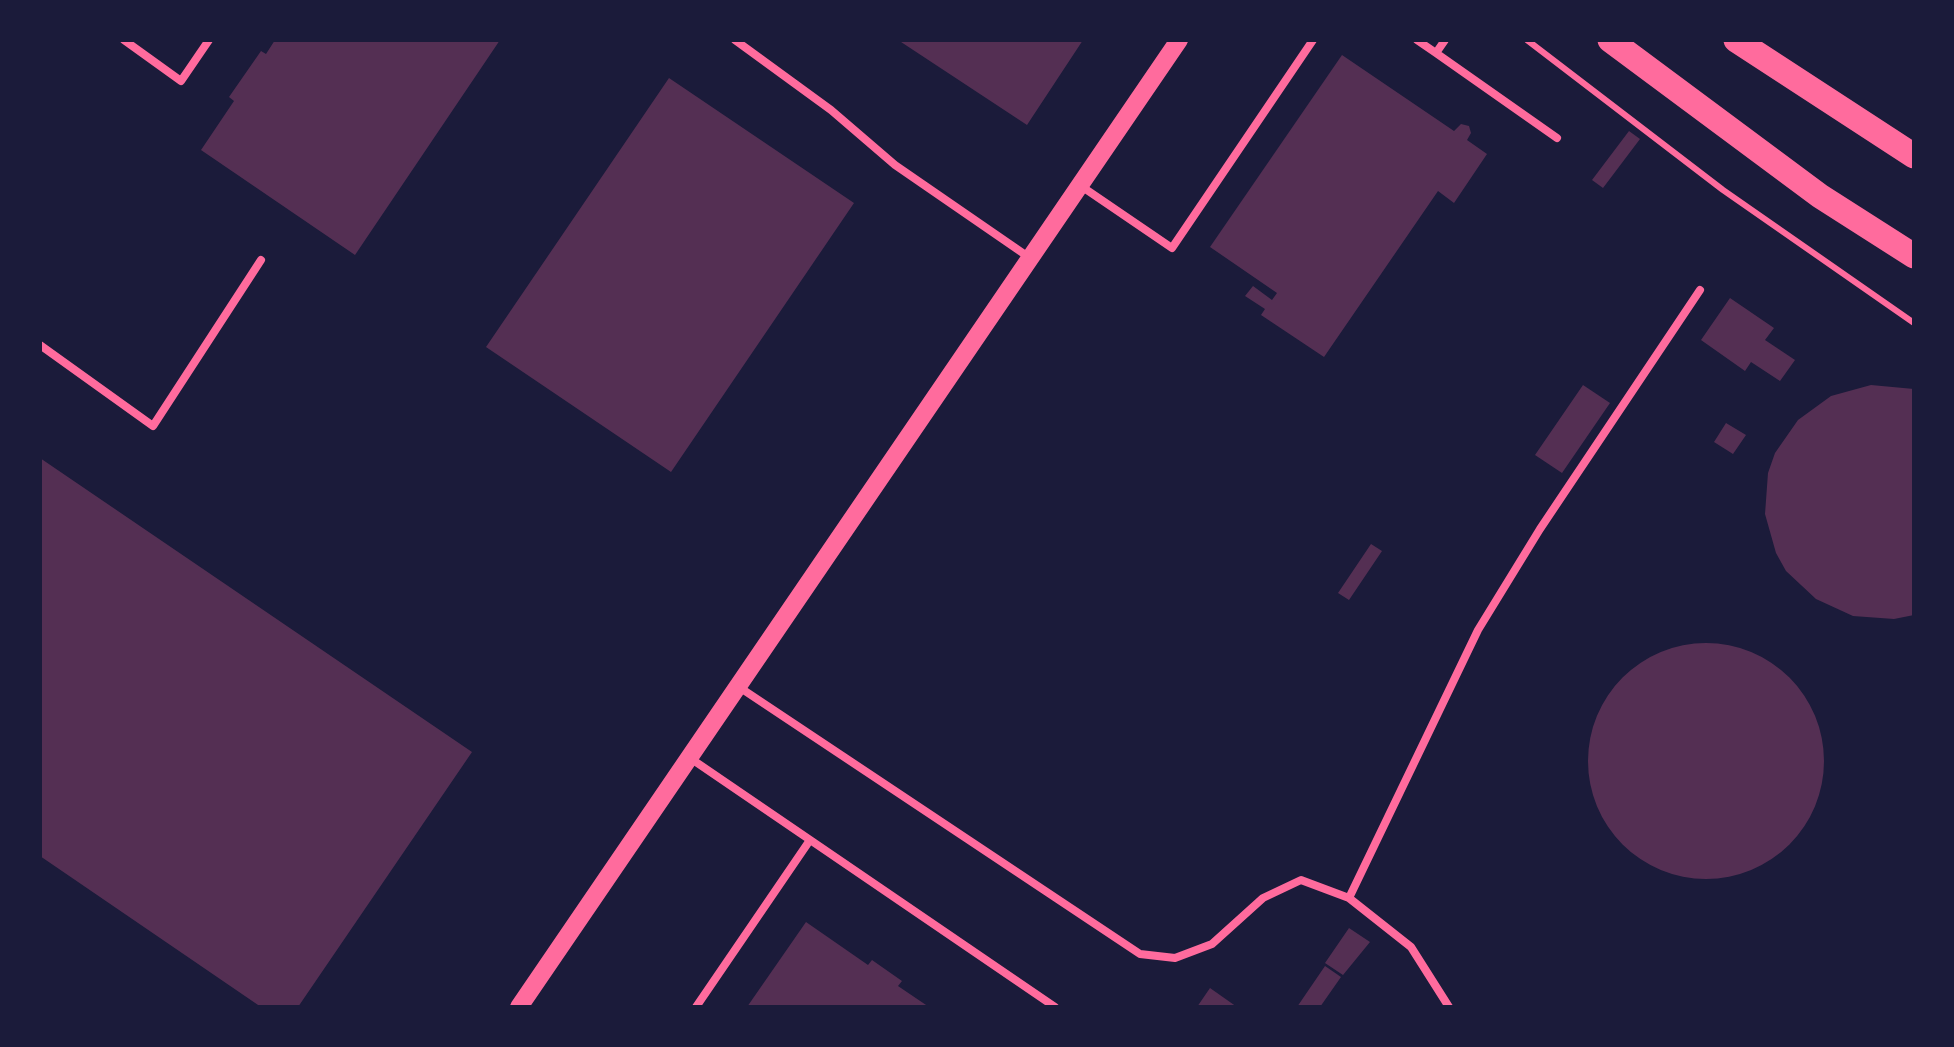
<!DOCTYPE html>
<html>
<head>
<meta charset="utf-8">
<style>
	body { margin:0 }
	#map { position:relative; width:1954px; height:1047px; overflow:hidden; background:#1b1b3a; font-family:Roboto,sans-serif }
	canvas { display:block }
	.frame { position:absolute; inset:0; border:42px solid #1b1b3a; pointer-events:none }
</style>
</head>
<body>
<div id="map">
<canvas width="1954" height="1047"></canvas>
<div class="frame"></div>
</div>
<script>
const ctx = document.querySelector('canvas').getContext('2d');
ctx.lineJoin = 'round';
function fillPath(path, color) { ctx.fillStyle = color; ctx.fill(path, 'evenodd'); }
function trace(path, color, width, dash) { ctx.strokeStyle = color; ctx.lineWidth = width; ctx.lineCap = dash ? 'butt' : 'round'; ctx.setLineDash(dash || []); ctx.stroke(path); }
const building = new Path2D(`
	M 275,40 L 500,40 L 355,255 L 201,150 L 234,101 L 229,97 L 261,51 L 266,54 Z
	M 898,40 L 1083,40 L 1027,125 Z
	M 1342,55 L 1454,131 L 1461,124 L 1469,126 L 1471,133 L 1467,140 L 1487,154 L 1454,203 L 1438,191 L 1324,357 L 1261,315 L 1265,309 L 1245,296 L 1253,286 L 1272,300 L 1277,293 L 1210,247 Z
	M 669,78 L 854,203 L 671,472 L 486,347 Z
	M 1629,131 L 1640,139 L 1603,188 L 1592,180 Z
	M 1730,298 L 1774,328 L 1765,340 L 1795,360 L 1780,381 L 1751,362 L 1745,371 L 1701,340 Z
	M 1583,385 L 1610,403 L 1562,473 L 1535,455 Z
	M 1871,385 L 1914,389 L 1914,615 L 1894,619 L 1853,616 L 1816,599 L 1786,571 L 1776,553 L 1765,514 L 1768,473 L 1775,453 L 1798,420 L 1831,396 Z
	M 1726,423 L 1746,435 L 1733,454 L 1714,442 Z
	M 40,458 L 472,752 L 298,1007 L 261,1007 L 40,856 Z
	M 1371,544 L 1382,551 L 1349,600 L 1338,593 Z
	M1588 761a118 118 0 1 1 236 0a118 118 0 1 1-236 0Z
	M 806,922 L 868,965 L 872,960 L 902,981 L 898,986 L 929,1007 L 747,1007 Z
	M 1349,928 L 1370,942 L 1343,975 L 1325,963 Z
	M 1325,966 L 1341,977 L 1320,1007 L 1297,1007 Z
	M 1210,988 L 1237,1007 L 1197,1007 Z`);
const path = new Path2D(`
	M 1527,40 L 1723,190 L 1914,323`);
const service = new Path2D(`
	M 124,40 L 181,81 L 209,40
	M 735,40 L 831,110 L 895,165 L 1030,258
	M 1417,40 L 1436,53 L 1445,40
	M 1436,53 L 1557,138
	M 1081,186 L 1172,248 L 1313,40
	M 40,345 L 153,426 L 261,260
	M 739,687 L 1140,954 L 1175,958 L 1212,944 L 1263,898 L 1301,880 L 1349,898 L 1411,947 L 1449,1007
	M 690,758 L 1055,1007
	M 1349,898 L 1478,630 L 1540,529 L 1700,290
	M 696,1007 L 810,840`);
const tertiary = new Path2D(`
	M 519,1007 L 1179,40`);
const primary = new Path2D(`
	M 1610,40 L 1820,196 L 1914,256
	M 1736,40 L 1914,156`);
const tram = new Path2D(`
	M 1911,40 L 1914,42`);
fillPath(building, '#542f53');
trace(path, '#ff6b9d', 6);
trace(service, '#ff6b9d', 8);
trace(tertiary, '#ff6b9d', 18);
trace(primary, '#ff6b9d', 25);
trace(tram, '#a44b75', 2.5);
</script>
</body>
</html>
